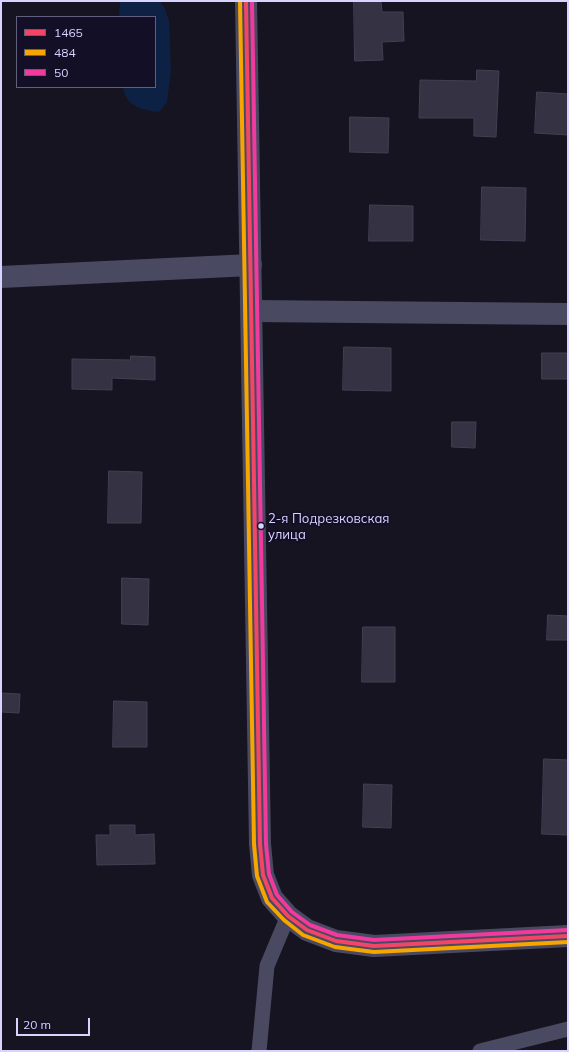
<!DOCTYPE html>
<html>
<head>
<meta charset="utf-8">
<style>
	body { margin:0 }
	#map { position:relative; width:569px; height:1052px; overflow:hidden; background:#161421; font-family:Mulish,sans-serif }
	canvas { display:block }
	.frame { position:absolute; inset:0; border:2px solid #d9d4ff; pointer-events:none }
	.legend { position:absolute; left:16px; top:16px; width:140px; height:72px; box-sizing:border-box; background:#130f26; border:1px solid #625e7d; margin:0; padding:5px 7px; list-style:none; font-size:12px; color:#d9d4ff }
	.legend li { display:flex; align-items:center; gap:8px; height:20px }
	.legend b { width:20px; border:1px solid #625e7d }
	.scale { position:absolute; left:16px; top:1018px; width:74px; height:18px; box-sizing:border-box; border:2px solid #d9d4ff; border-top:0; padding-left:5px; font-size:12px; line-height:14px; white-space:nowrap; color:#d9d4ff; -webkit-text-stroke:3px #130f26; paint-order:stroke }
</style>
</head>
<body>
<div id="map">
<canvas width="569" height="1052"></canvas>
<div class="frame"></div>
<ul class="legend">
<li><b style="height:5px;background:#f34667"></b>1465</li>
<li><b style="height:5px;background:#f7a600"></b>484</li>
<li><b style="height:5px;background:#f13a9d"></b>50</li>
</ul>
<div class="scale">20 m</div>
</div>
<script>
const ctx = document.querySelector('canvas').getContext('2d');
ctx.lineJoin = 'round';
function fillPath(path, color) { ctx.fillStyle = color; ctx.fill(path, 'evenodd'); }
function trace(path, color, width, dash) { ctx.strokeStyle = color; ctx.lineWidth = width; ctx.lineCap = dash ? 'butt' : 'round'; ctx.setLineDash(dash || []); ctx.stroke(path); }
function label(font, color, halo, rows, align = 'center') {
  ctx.font = font + ' Mulish,sans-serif'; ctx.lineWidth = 4; ctx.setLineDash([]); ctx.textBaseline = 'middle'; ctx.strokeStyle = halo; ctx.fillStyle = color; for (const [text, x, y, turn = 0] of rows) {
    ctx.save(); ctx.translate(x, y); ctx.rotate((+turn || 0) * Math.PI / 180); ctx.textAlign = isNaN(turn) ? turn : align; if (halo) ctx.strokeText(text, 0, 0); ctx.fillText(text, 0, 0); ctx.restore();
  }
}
const water = new Path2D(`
	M 120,1 L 160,1 L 165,9 L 169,21 L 171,71 L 167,102 L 159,112 C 142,110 126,107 123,87 L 155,87 L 155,17 L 119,17 Z`);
const building = new Path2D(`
	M 354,1 L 381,1 L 382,12 L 403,12 L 404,41 L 382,42 L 383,60 L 355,61 Z
	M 477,70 L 499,71 L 496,137 L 474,136 L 474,118 L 419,118 L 420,80 L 476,81 Z
	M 537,92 L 568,94 L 568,135 L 535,133 Z
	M 350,117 L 389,118 L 388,153 L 350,152 Z
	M 482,187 L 526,188 L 525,241 L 481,240 Z
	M 370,205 L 413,206 L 413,241 L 369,241 Z
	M 344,347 L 391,348 L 391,391 L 343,390 Z
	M 542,353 L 568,353 L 568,379 L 542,379 Z
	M 131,356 L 155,357 L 155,380 L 112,378 L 112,390 L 72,389 L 72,359 L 130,360 Z
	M 452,422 L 476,422 L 475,448 L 452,447 Z
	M 109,471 L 142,472 L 141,523 L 108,523 Z
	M 122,578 L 149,579 L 148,625 L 122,624 Z
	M 548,615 L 568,616 L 568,640 L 547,640 Z
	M 363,627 L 395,627 L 395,682 L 362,682 Z
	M 1,693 L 20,694 L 19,713 L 1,712 Z
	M 114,701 L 147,702 L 147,747 L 113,747 Z
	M 544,759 L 568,760 L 568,835 L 542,834 Z
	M 364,784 L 392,785 L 391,828 L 363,827 Z
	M 110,825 L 135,825 L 135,835 L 154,834 L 155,864 L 97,865 L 96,835 L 110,835 Z`);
const service = new Path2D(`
	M 259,1051 L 267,966 L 288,916
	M 480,1051 L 568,1029`);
const minor = new Path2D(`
	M 1,277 L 251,265
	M 252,311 L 568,314`);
const tertiary = new Path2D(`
	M 246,1 L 260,844 L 263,875 L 272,898 L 288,916 L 307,930 L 336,941 L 374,946 L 568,936`);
const bus1 = new Path2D(`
	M 246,1 L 260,844 L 263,875 L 272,898 L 288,916 L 307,930 L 336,941 L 374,946 L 568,936`);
const bus2 = new Path2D(`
	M 240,1 L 254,844 L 257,876 L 267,902 L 284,920 L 303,935 L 335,947 L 374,952 L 568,942`);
const bus3 = new Path2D(`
	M 252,1 L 266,844 L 269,874 L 277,895 L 292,912 L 310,925 L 337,935 L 374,940 L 568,930`);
const markers = [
	[261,526,3.5,"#d9d4ff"]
];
const busNames = [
	["2-я Подрезковская",268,519],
	["улица",268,535]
];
fillPath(water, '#0d2144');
fillPath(building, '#343243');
trace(building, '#433f54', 1);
trace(service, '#4a4962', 15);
trace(minor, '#4a4962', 22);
trace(tertiary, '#4a4962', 22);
trace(bus1, '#f34667', 4);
trace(bus2, '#f7a600', 4);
trace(bus3, '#f13a9d', 4);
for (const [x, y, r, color] of markers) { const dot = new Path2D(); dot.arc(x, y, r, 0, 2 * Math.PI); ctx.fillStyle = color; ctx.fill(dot); trace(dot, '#130f26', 1.5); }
label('13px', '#d9d4ff', '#130f26', busNames, 'left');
</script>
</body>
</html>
